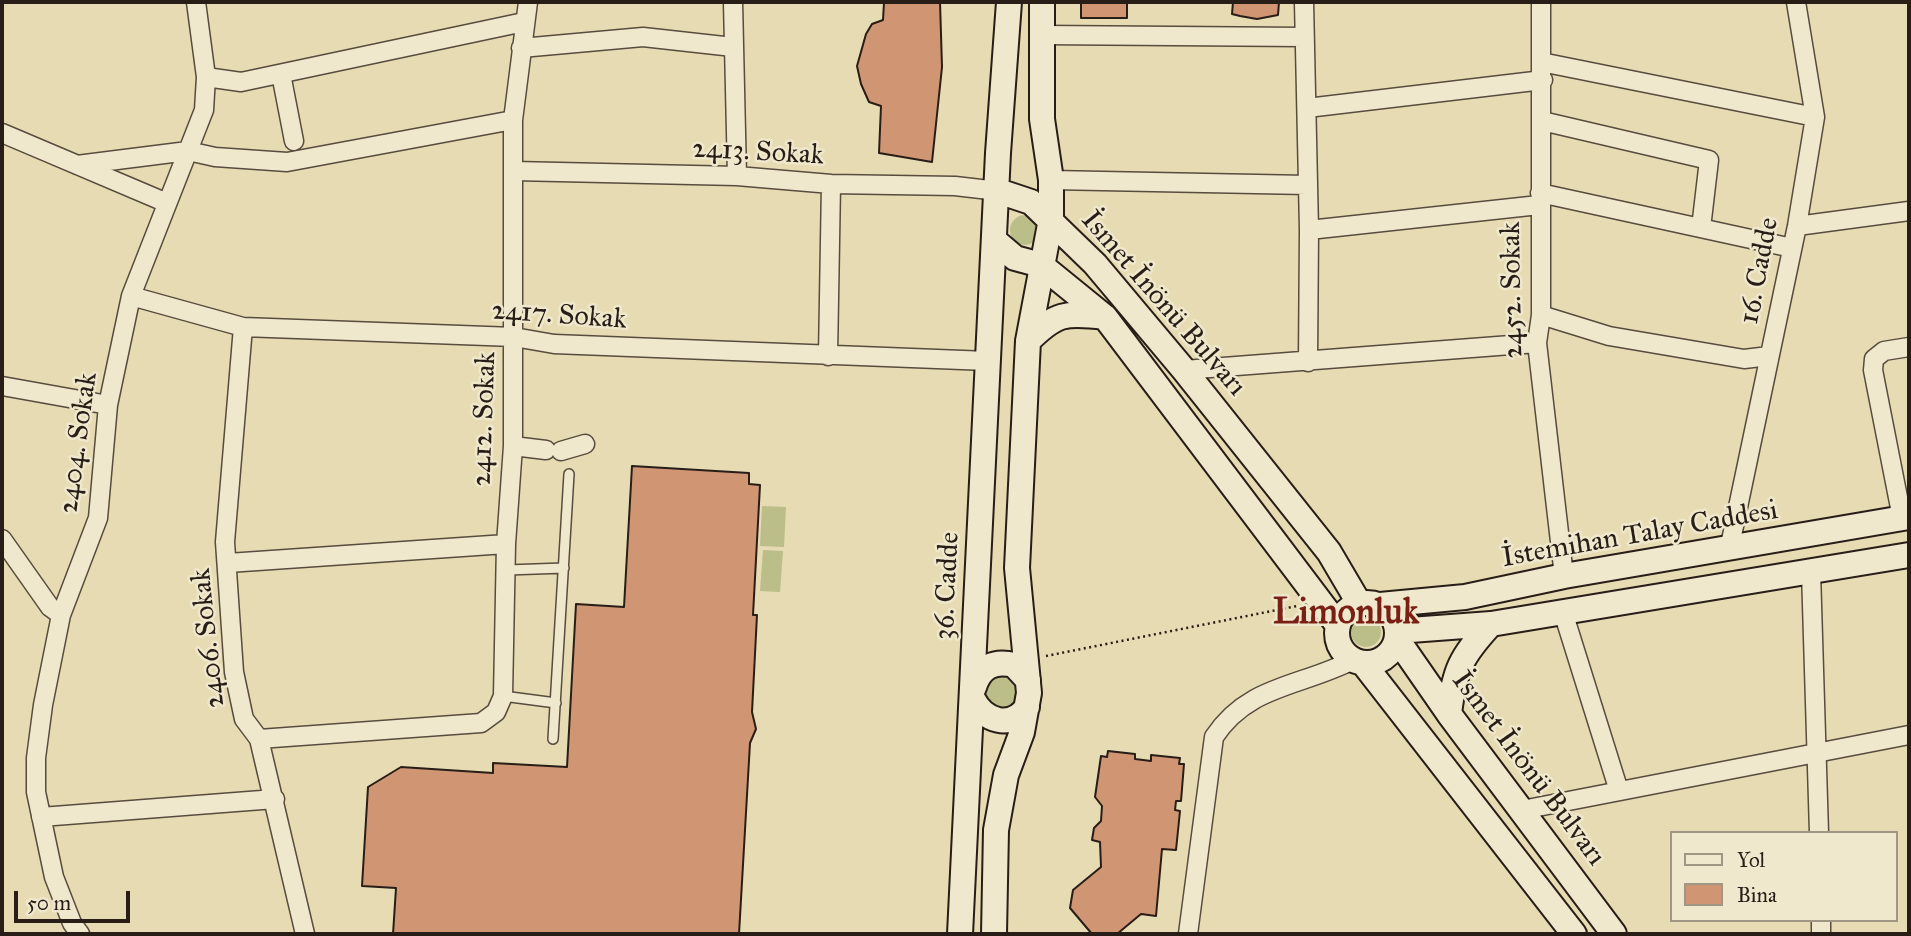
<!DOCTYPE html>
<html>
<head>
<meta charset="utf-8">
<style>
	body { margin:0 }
	#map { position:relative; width:1911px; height:936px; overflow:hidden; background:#e6dbb2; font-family:"IM FELL Great Primer",serif }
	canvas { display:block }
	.frame { position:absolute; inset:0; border:4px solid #281d17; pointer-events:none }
	.legend { position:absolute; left:1670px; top:831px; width:228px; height:91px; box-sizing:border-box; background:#efe8cd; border:2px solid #9f9784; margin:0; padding:9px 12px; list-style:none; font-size:21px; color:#281d17 }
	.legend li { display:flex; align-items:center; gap:14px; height:35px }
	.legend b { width:35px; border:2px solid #9f9784 }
	.scale { position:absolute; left:14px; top:891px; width:116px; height:32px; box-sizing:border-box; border:4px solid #281d17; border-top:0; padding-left:9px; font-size:21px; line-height:24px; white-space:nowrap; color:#281d17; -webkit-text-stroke:5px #efe8cd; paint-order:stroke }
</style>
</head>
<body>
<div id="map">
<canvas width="1911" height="936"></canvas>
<div class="frame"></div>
<ul class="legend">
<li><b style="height:9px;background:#efe8cd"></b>Yol</li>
<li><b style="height:19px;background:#d09673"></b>Bina</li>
</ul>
<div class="scale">50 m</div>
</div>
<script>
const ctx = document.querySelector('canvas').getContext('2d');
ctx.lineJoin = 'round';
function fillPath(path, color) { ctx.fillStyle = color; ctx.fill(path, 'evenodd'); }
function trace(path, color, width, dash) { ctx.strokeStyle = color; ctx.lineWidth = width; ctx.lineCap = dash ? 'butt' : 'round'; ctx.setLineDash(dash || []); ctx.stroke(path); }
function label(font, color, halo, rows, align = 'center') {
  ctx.font = font + ' "IM FELL Great Primer",serif'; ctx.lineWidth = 5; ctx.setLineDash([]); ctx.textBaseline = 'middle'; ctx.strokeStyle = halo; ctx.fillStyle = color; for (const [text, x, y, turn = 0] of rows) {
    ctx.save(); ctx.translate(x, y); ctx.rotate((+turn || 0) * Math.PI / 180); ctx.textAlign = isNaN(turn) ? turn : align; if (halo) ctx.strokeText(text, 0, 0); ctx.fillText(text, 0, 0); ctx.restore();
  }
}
const green = new Path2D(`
	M1010 230a15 15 0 1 1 30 0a15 15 0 1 1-30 0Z
	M 762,506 L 786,507 L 784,547 L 760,546 Z
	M 763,550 L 783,551 L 780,592 L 760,591 Z
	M1351 632a15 15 0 1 1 30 0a15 15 0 1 1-30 0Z
	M985 693a17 17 0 1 1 34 0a17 17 0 1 1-34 0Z`);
const building = new Path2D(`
	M 884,2 L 940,2 L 942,67 L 932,162 L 879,153 L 881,106 L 869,102 L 861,84 L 857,66 L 866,34 L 872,24 L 883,20 Z
	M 1081,2 L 1127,2 L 1127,18 L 1081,18 Z
	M 1233,2 L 1279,2 L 1278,15 L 1257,19 L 1240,16 L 1232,14 Z
	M 632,466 L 749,473 L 749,484 L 760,485 L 753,615 L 757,615 L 752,712 L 756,729 L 750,743 L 739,934 L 393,934 L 396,888 L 362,886 L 368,787 L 401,767 L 493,773 L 493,763 L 567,767 L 576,604 L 624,607 Z
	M 1108,751 L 1135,754 L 1135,759 L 1151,761 L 1151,755 L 1180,758 L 1179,764 L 1184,764 L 1181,801 L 1176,801 L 1175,810 L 1180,811 L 1176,850 L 1162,849 L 1156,916 L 1141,914 L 1117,934 L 1092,934 L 1070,908 L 1073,890 L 1101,867 L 1100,842 L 1092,840 L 1094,828 L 1101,821 L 1102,806 L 1095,797 L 1101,756 L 1107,757 Z`);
const path = new Path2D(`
	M 1046,656 L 1297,606`);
const lane = new Path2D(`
	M 507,570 L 564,568
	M 503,696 L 556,703
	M 553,739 L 569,474`);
const street = new Path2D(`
	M 733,2 L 737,176
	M 1304,2 L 1309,230 L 1308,362
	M 1541,2 L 1541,315 L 1537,343 L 1564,576
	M 1042,35 L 1304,37
	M 521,48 L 643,37 L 733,47
	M 1541,62 L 1815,117
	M 281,74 L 294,141
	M 206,77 L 241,82 L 524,22
	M 1307,108 L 1543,80
	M 1542,121 L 1709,160 L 1701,228
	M 2,133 L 167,203
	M 77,165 L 188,151 L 215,157 L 287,162 L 513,120
	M 514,171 L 737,176 L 831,184 L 955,186 L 998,191
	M 1051,180 L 1307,185
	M 1540,193 L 1792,248
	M 1797,226 L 1909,211
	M 1309,230 L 1539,205
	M 131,296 L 243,327 L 514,337 L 554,344 L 988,361
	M 1541,315 L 1609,336 L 1744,359 L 1769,356
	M 243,327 L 225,542 L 234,672 L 244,719 L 259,739 L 305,934
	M 828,356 L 831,184
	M 1184,370 L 1537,343
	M 2,386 L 108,405
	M 513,446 L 546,450
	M 561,451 L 585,444
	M 1902,518 L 1873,370 L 1874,359 L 1884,351 L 1909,347
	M 2,539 L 50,607 L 61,615
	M 1729,550 L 1797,226 L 1815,117 L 1796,2
	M 228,563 L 506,544
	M 1811,572 L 1819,833
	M 1563,612 L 1619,791
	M 259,739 L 481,723 L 496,712 L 503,696 L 506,544 L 513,446 L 513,120 L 528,2
	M 1522,810 L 1909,735
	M 41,817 L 275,799
	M 1821,920 L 1821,934
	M 80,934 L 72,923 L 54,877 L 36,792 L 36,758 L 43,705 L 61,615 L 98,518 L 108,405 L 131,296 L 204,110 L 206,77 L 196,2
	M 1188,934 L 1214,737 C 1248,685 1300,687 1353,660`);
const secondary = new Path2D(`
	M 998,191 L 1031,202 L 1095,264 L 1184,370 L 1329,552 L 1359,603
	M 995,241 L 1015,258 L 1041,265 L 1105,317 L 1337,624
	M 1028,341 C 1056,313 1065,312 1105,317
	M1337 633a30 30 0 1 1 60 0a30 30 0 1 1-60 0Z
	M 1380,605 L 1465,597 L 1564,576 L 1909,517
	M 1397,631 L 1491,624 L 1909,555
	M 1397,639 L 1449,714 L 1614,934
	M 1363,663 L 1574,934
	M 974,687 C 980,667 994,660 1014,665 L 1028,680
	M 973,699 C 984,721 1011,730 1027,707
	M 1449,714 C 1454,671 1461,656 1491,624
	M 960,934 L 998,153 L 1009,2
	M 994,934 L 996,830 L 1006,775 L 1022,732 L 1029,693 L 1017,568 L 1028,341 L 1051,219 L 1051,180 L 1042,119 L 1042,2`);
const streetNames = [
	["2413. Sokak",758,153,3],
	["16. Cadde",1760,271,-79],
	["2452. Sokak",1513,290,-91],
	["İsmet İnönü Bulvarı",1163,304,49],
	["2417. Sokak",559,316,4],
	["2412. Sokak",485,419,-88],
	["2404. Sokak",79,443,-82],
	["İstemihan Talay Caddesi",1640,535,-10],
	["36. Cadde",948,586,-87],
	["2406. Sokak",209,638,-96],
	["İsmet İnönü Bulvarı",1528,769,53]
];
const districtNames = [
	["Limonluk",1346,614]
];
fillPath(green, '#bbbe88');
fillPath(building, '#d09673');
trace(building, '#281d17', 2);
trace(lane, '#584c3e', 12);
trace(street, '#584c3e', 21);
trace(secondary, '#281d17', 28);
trace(path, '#281d17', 2.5, [2, 3.5]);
trace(lane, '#efe8cd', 9);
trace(street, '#efe8cd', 18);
trace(secondary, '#efe8cd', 24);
label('28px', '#281d17', '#efe8cd', streetNames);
label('bold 35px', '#7a1f14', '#efe8cd', districtNames);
</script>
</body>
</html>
